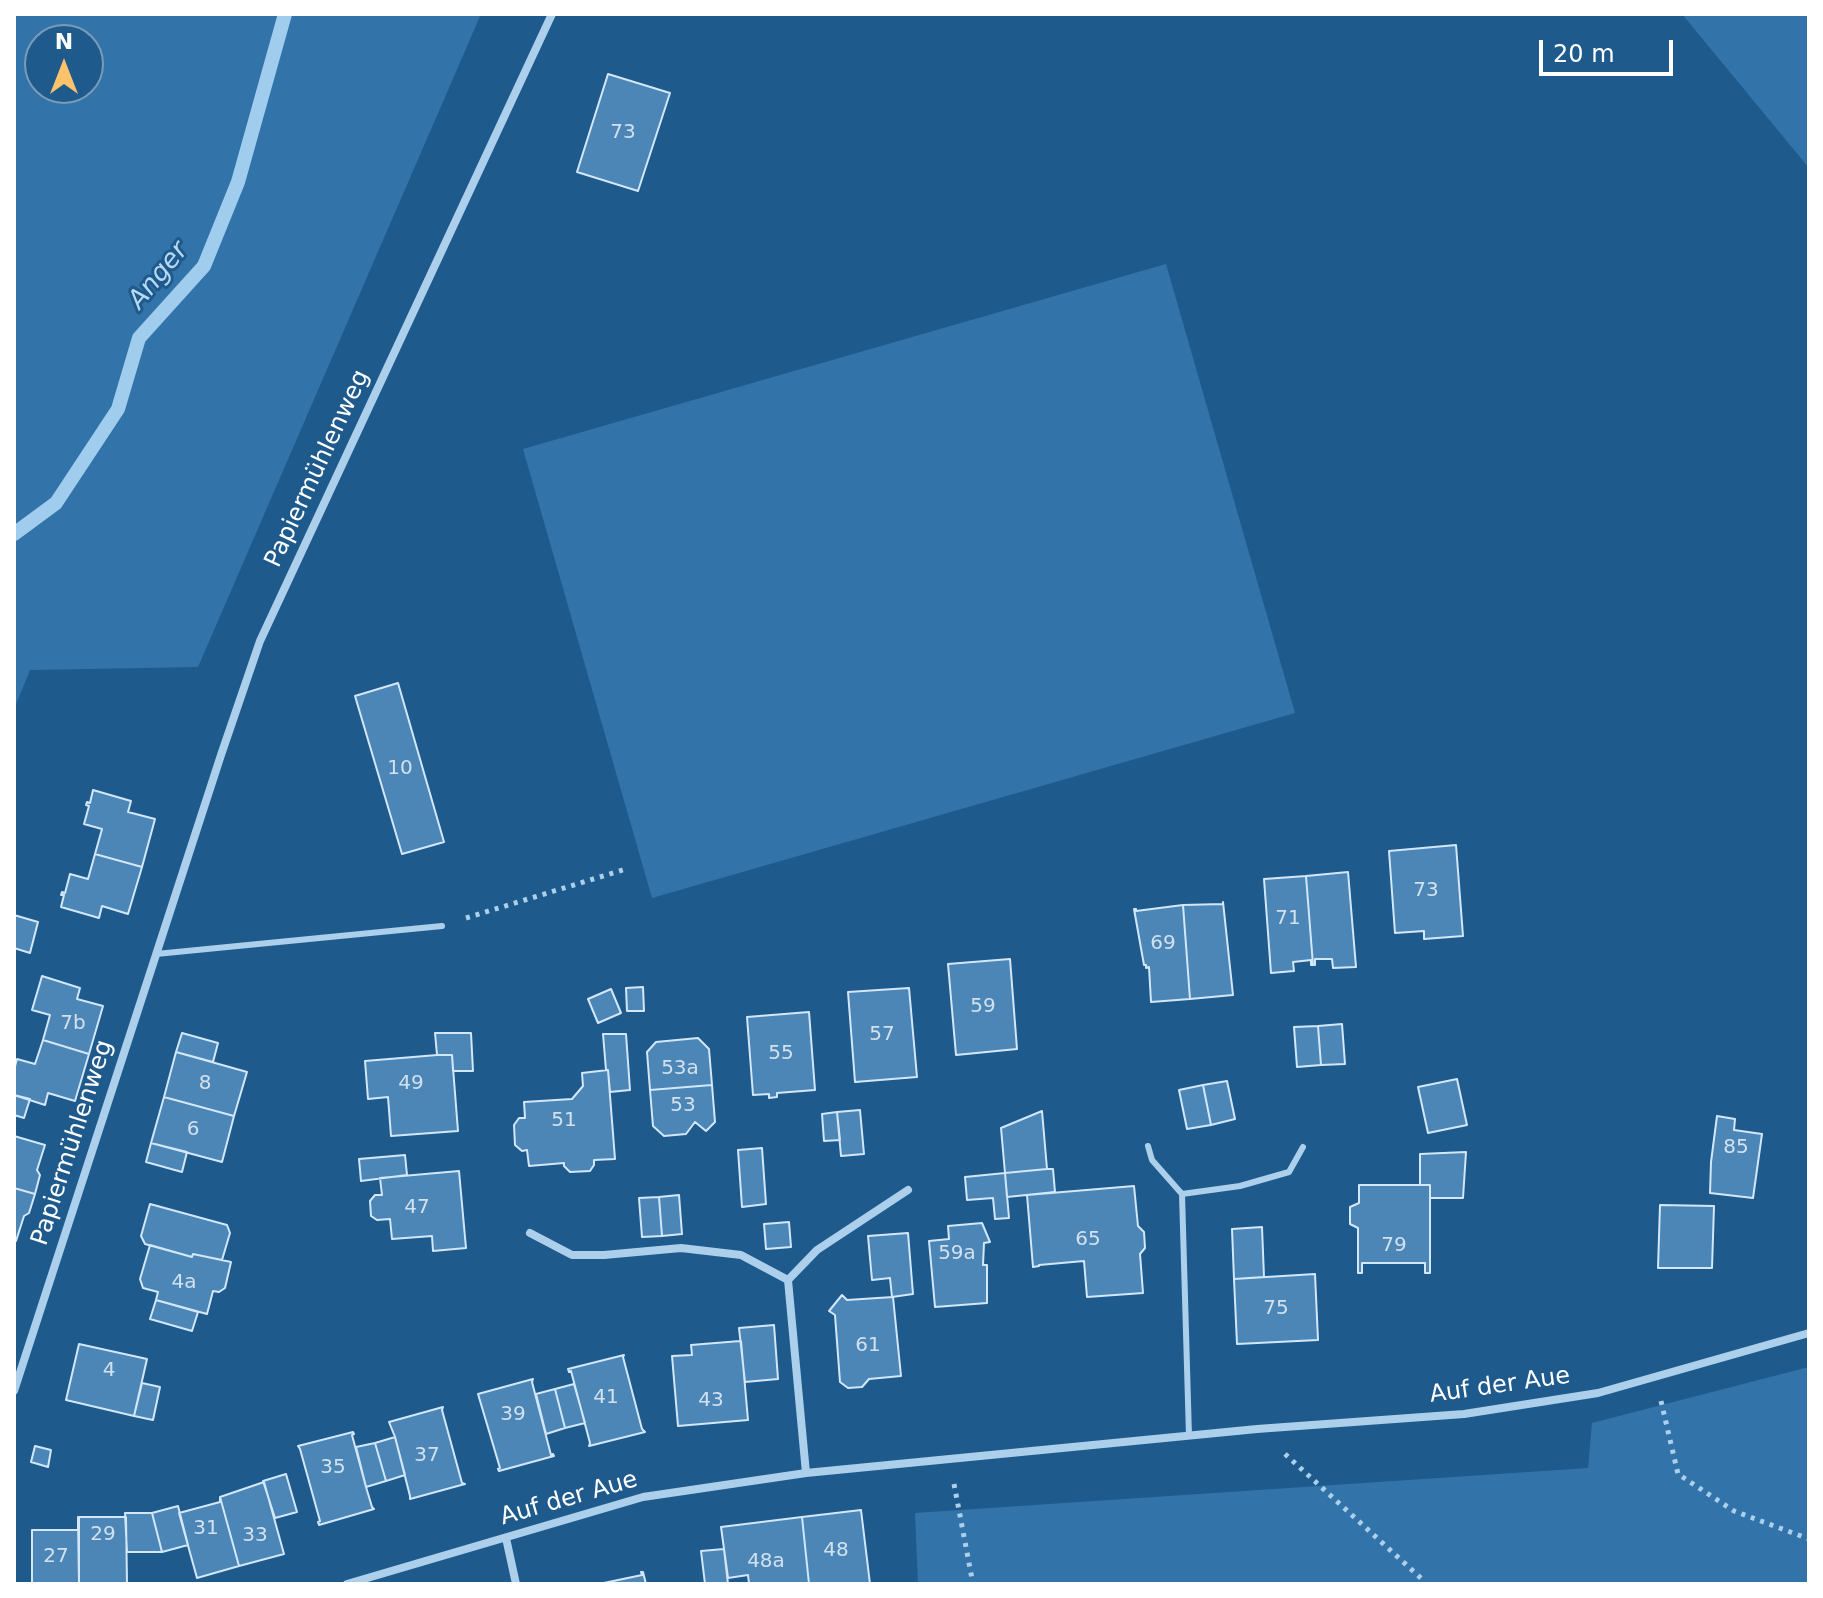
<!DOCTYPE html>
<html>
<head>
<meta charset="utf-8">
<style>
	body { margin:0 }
	#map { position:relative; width:1823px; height:1598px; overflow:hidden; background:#1f5a8d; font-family:"DejaVu Sans",sans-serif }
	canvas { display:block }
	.frame { position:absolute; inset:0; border:16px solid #fff; pointer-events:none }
	.north { position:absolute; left:24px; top:24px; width:80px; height:80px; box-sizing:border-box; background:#1f5a8d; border:2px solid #799cbb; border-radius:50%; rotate:0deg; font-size:22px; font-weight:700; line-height:32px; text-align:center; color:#fff }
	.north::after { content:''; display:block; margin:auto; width:28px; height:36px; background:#fbc36c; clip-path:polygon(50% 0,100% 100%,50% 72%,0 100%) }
	.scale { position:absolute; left:1539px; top:40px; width:134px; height:36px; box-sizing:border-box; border:4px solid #fff; border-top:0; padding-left:10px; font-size:24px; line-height:28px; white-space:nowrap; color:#fff; -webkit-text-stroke:6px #1f5a8d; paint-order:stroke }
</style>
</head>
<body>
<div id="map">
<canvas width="1823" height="1598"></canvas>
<div class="frame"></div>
<div class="north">N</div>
<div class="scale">20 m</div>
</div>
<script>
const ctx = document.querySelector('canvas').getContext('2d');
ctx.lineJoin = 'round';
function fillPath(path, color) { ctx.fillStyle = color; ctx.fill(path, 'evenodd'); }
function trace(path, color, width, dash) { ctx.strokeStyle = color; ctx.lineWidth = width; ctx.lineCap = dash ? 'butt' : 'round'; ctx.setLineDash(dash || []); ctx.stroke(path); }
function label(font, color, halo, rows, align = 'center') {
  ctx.font = font + ' "DejaVu Sans",sans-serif'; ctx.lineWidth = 6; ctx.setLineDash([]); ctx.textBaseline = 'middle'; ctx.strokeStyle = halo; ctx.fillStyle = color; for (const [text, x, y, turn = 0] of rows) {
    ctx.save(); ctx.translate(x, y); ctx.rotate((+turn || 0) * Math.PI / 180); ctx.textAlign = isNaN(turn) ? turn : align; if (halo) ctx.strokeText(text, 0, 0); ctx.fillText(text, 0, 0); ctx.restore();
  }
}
const green = new Path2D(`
	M 14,14 L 481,14 L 198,667 L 30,670 L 14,709 ZM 40,40 L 88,40 L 88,88 L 40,88 Z
	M 1682,14 L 1809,14 L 1809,168 Z
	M 1166,264 L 1295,713 L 652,898 L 523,449 Z
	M 1809,1367 L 1809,1584 L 918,1584 L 915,1513 L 1588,1468 L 1592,1423 Z`);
const stream = new Path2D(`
	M 14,534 L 56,503 L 118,409 L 139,338 L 204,266 L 238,182 L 285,14`);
const building = new Path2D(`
	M 608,74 L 670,93 L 638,191 L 577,172 Z
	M 398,683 L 444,842 L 402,854 L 355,696 Z
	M 93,790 L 131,801 L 128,812 L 155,819 L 142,867 L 95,854 L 102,829 L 84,824 L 89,806 L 86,805 L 87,802 L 90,803 Z
	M 1456,845 L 1463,936 L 1424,939 L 1424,931 L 1395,933 L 1389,851 Z
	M 95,854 L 142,867 L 128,914 L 102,906 L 99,918 L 61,907 L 64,895 L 61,895 L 62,892 L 65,893 L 70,874 L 88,879 Z
	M 1348,872 L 1356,967 L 1333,968 L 1332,959 L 1315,959 L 1315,965 L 1313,965 L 1306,876 Z
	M 1306,876 L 1313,965 L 1311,965 L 1311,960 L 1293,962 L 1294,971 L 1271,973 L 1264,879 Z
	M 1223,902 L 1233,995 L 1190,999 L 1183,905 L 1223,904 Z
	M 1183,905 L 1190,999 L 1151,1002 L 1149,967 L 1146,968 L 1146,965 L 1144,965 L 1134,909 L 1136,909 L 1136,911 Z
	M 14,915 L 38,922 L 30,953 L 14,948 Z
	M 1010,959 L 1017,1049 L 956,1055 L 948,964 Z
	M 42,976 L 80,988 L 77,999 L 103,1006 L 89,1054 L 43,1040 L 50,1015 L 32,1010 Z
	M 643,987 L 644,1011 L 627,1011 L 626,988 Z
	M 909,988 L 917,1077 L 855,1082 L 848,992 Z
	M 611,989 L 621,1013 L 598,1023 L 588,999 Z
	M 809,1012 L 815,1090 L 777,1093 L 777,1097 L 769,1098 L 769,1094 L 753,1095 L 747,1017 Z
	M 1342,1024 L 1345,1064 L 1321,1065 L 1318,1026 Z
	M 1318,1026 L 1321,1065 L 1297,1067 L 1294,1027 Z
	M 182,1033 L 218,1043 L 213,1062 L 176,1052 Z
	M 435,1033 L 471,1033 L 473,1071 L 453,1071 L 452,1055 L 437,1055 Z
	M 603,1034 L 626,1034 L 630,1090 L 610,1092 L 608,1070 L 606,1070 Z
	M 698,1038 L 709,1049 L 712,1085 L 650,1090 L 647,1052 L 656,1042 Z
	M 43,1040 L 89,1054 L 75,1101 L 48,1093 L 45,1105 L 14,1095 L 14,1070 L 17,1059 L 35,1064 Z
	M 176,1052 L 247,1072 L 234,1116 L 164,1097 Z
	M 437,1055 L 452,1055 L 458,1131 L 391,1136 L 388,1097 L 368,1099 L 365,1061 Z
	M 608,1070 L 615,1159 L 594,1160 L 594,1165 L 590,1171 L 570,1172 L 564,1166 L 564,1163 L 529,1166 L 527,1150 L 522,1151 L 515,1145 L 514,1125 L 519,1118 L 525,1118 L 524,1102 L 572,1099 L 583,1086 L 582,1073 Z
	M 1457,1079 L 1467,1125 L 1428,1133 L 1418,1087 Z
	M 1227,1081 L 1235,1119 L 1211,1125 L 1203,1085 Z
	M 712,1085 L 715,1122 L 706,1131 L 695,1122 L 686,1134 L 664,1136 L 653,1126 L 650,1090 Z
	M 1203,1085 L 1211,1125 L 1187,1129 L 1179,1090 Z
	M 14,1095 L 30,1099 L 24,1118 L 14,1115 Z
	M 164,1097 L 234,1116 L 222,1162 L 151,1143 Z
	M 860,1110 L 864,1154 L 841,1156 L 837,1112 Z
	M 1042,1111 L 1047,1169 L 1005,1173 L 1001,1128 Z
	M 837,1112 L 840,1140 L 824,1141 L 822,1114 Z
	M 1717,1116 L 1735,1119 L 1734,1130 L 1762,1134 L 1753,1198 L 1710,1193 L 1711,1162 Z
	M 14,1136 L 45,1145 L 37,1170 L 40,1175 L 35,1194 L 14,1188 Z
	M 151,1143 L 187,1152 L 182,1172 L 146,1162 Z
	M 762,1148 L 766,1204 L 742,1207 L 738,1150 Z
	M 1466,1152 L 1463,1198 L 1430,1198 L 1430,1185 L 1420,1185 L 1420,1154 Z
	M 405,1155 L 407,1175 L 361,1181 L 359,1159 Z
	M 1047,1169 L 1053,1169 L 1055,1192 L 1007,1197 L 1005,1173 Z
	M 459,1171 L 466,1248 L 433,1251 L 432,1236 L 392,1239 L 390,1219 L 377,1220 L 371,1216 L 370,1201 L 375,1195 L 382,1195 L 380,1178 Z
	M 1005,1173 L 1009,1218 L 995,1219 L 993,1198 L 967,1200 L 965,1177 Z
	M 1359,1185 L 1430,1185 L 1430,1273 L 1425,1273 L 1425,1263 L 1362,1263 L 1362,1273 L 1358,1273 L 1358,1228 L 1350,1224 L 1350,1207 L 1359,1203 Z
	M 1134,1186 L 1138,1226 L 1144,1232 L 1145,1248 L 1140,1254 L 1143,1293 L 1087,1297 L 1084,1261 L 1039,1265 L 1039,1266 L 1033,1267 L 1027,1195 Z
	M 14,1188 L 35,1194 L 29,1213 L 24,1216 L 16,1241 L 14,1240 Z
	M 679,1195 L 682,1234 L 662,1236 L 659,1197 Z
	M 659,1197 L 662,1236 L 642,1237 L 639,1198 Z
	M 150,1204 L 227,1225 L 230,1233 L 222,1260 L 193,1254 L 192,1257 L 145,1244 L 141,1236 Z
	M 1660,1205 L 1714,1206 L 1712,1268 L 1658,1268 Z
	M 789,1222 L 791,1247 L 766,1249 L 764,1224 Z
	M 982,1223 L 990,1242 L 984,1243 L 983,1265 L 987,1265 L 987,1303 L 935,1307 L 929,1241 L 949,1239 L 948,1226 Z
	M 1262,1227 L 1264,1277 L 1234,1279 L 1232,1229 Z
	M 908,1233 L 913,1294 L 892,1297 L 890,1278 L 872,1280 L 868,1236 Z
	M 150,1245 L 192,1257 L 193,1254 L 231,1262 L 225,1288 L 219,1292 L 213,1291 L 207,1314 L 156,1300 L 158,1292 L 143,1288 L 140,1279 Z
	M 1315,1274 L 1318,1340 L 1237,1344 L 1234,1279 Z
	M 842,1295 L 847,1300 L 893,1297 L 901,1376 L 869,1379 L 862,1387 L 848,1388 L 840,1382 L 835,1315 L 829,1311 Z
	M 156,1300 L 198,1312 L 192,1331 L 150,1319 Z
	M 774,1325 L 778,1379 L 745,1382 L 739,1328 Z
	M 740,1341 L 741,1341 L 748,1420 L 678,1426 L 672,1356 L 692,1355 L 691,1345 Z
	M 79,1344 L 147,1359 L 134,1416 L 66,1400 Z
	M 624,1355 L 623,1357 L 642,1429 L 645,1432 L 589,1446 L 590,1443 L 571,1371 L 569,1372 L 568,1369 Z
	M 533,1379 L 532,1382 L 551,1455 L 553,1454 L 554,1456 L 499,1471 L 498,1469 L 500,1468 L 478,1394 Z
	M 142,1383 L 160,1387 L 153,1420 L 134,1416 Z
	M 574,1384 L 585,1423 L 565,1428 L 555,1389 Z
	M 555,1389 L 565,1428 L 546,1434 L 536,1394 Z
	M 443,1407 L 442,1410 L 462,1483 L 465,1484 L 410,1499 L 410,1496 L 395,1437 L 389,1422 Z
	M 353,1432 L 354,1434 L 352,1435 L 366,1487 L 372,1507 L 374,1509 L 319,1525 L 318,1522 L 320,1521 L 300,1449 L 298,1446 Z
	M 395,1437 L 405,1475 L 386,1481 L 375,1443 Z
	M 375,1443 L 386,1481 L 366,1487 L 356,1447 Z
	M 35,1446 L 51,1450 L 48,1467 L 31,1462 Z
	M 286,1474 L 297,1512 L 275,1518 L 263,1481 Z
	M 264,1482 L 284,1554 L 239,1566 L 220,1497 Z
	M 220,1497 L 239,1566 L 197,1578 L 179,1513 L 220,1502 Z
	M 178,1506 L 188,1545 L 162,1552 L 152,1513 Z
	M 861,1510 L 870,1584 L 809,1584 L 802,1517 Z
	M 125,1513 L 152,1513 L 162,1552 L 127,1552 Z
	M 78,1517 L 79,1584 L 32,1584 L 32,1530 L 78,1530 Z
	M 79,1517 L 126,1517 L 127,1584 L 79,1584 Z
	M 802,1517 L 809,1584 L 749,1584 L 748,1575 L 728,1578 L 721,1527 Z
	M 724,1549 L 728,1584 L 705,1584 L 701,1551 Z
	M 641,1572 L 643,1572 L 646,1584 L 599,1584 L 642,1575 Z`);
const path = new Path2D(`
	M 466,918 L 626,869
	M 1661,1401 L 1678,1474 L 1734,1511 L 1809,1539
	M 1285,1454 L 1423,1580 L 1424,1584
	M 954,1484 L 973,1584`);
const lane = new Path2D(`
	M 156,954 L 442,926
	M 1148,1146 L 1152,1160 L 1182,1194
	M 1189,1436 L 1182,1194 L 1240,1186 L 1289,1172 L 1303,1147`);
const street = new Path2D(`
	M 530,1233 L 572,1255 L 604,1255 L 681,1248 L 741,1255 L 788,1280
	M 14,1391 L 221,755 L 260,641 L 552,14
	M 806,1473 L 788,1280 L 817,1250 L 908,1190
	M 506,1538 L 516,1584
	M 347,1584 L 643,1497 L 806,1473 L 1257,1429 L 1464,1414 L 1598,1393 L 1809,1333`);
const numberNames = [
	["73",623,133],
	["10",400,769],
	["73",1426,891],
	["71",1288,919],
	["69",1163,944],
	["59",983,1007],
	["7b",73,1024],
	["57",882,1035],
	["55",781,1054],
	["53a",680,1069],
	["8",205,1084],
	["49",411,1084],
	["53",683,1106],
	["51",564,1121],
	["6",193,1130],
	["85",1736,1148],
	["47",417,1208],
	["65",1088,1240],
	["79",1394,1246],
	["59a",957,1254],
	["4a",184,1283],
	["75",1276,1309],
	["61",868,1346],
	["4",109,1371],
	["41",606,1398],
	["43",711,1401],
	["39",513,1415],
	["37",427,1456],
	["35",333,1468],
	["31",206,1529],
	["29",103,1535],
	["33",255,1536],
	["48",836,1551],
	["27",56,1557],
	["48a",766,1562]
];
const streetNames = [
	["Papiermühlenweg",318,469,-65],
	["Papiermühlenweg",73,1143,-72],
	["Auf der Aue",1500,1386,-8],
	["Auf der Aue",569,1499,-16]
];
const waterNames = [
	["Anger",159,276,-51]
];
fillPath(green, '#3274aa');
trace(stream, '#a0ccee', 14);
fillPath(building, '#4b86b6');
trace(building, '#d2e7f9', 2);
trace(path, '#acd0ec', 5, [4, 6]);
trace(lane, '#acd0ec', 6);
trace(street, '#acd0ec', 8);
label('20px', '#d2e1ed', null, numberNames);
label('24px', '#fff', '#1f5a8d', streetNames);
label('italic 26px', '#b8d9f3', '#1f5a8d', waterNames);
</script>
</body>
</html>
